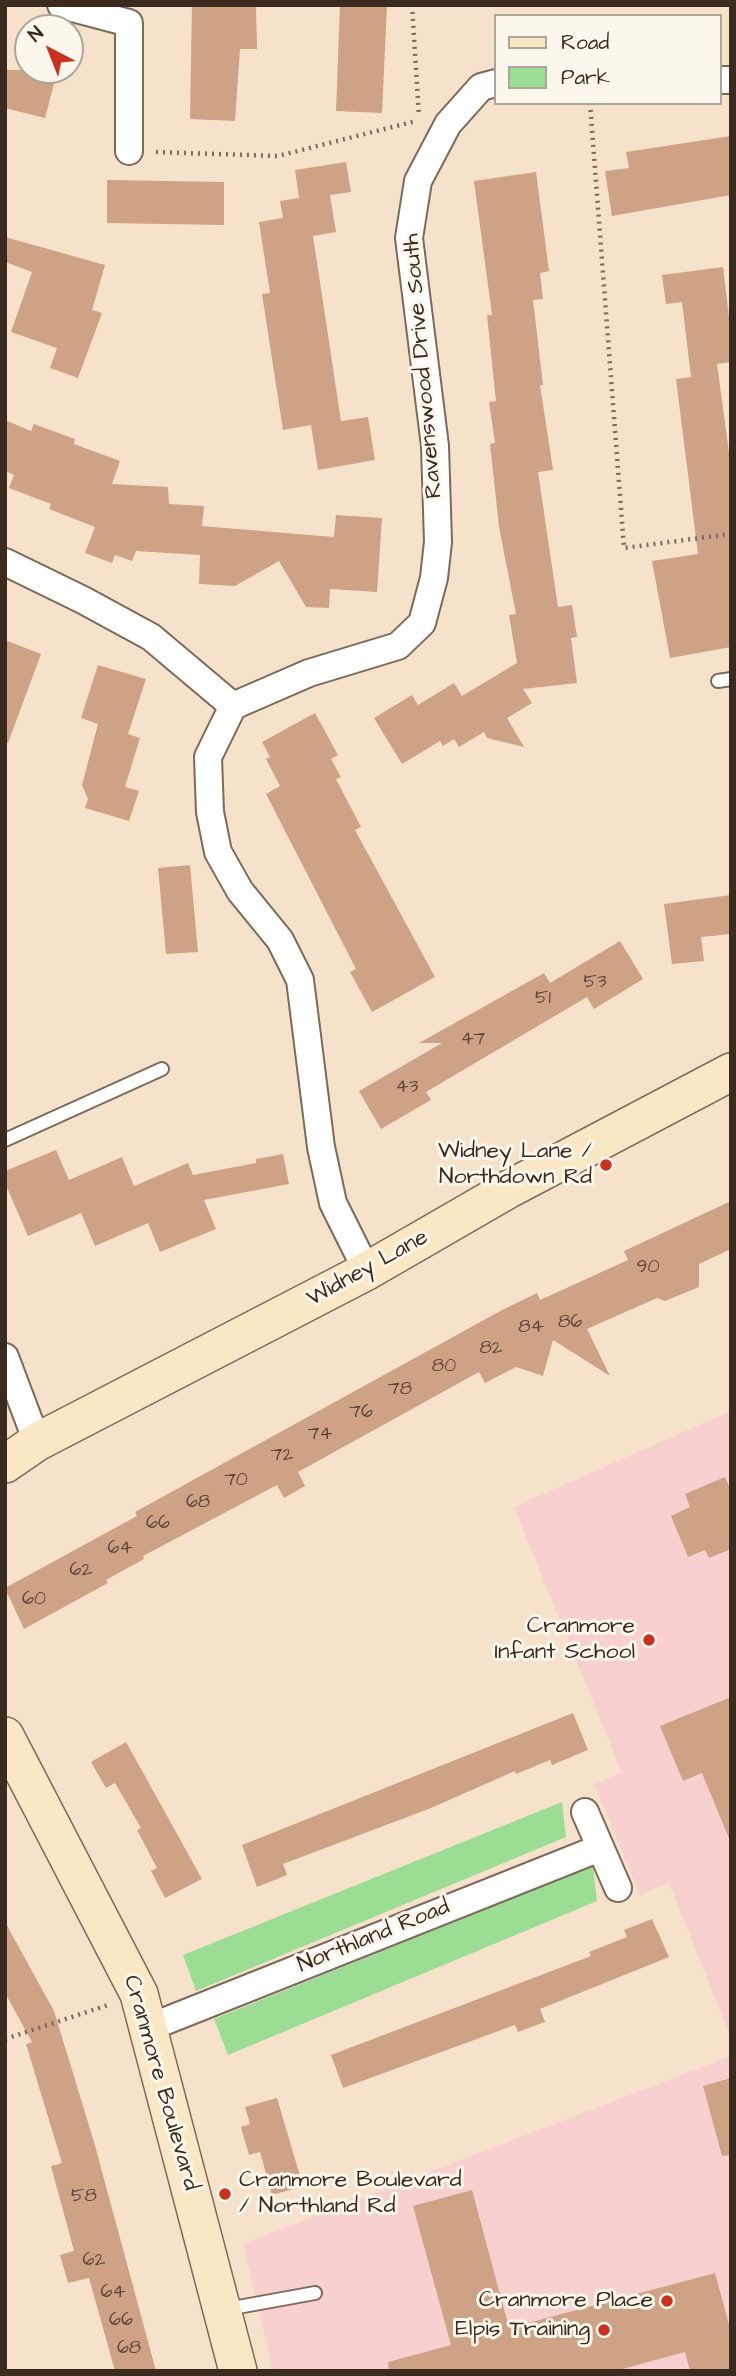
<!DOCTYPE html>
<html>
<head>
<meta charset="utf-8">
<style>
	body { margin:0 }
	#map { position:relative; width:736px; height:2376px; overflow:hidden; background:#f6e2ca; font-family:"Architects Daughter",sans-serif }
	canvas { display:block }
	.frame { position:absolute; inset:0; border:7px solid #3b2a1e; pointer-events:none }
	.legend { position:absolute; left:494px; top:14px; width:228px; height:91px; box-sizing:border-box; background:#fbf7ec; border:2px solid #aea59a; margin:0; padding:9px 12px; list-style:none; font-size:21px; color:#3b2a1e }
	.legend li { display:flex; align-items:center; gap:14px; height:35px }
	.legend b { width:35px; border:2px solid #aea59a }
	.north { position:absolute; left:14px; top:14px; width:70px; height:70px; box-sizing:border-box; background:#fbf7ec; border:2px solid #aea59a; border-radius:50%; rotate:318deg; font-size:19px; font-weight:700; line-height:28px; text-align:center; color:#3b2a1e }
	.north::after { content:''; display:block; margin:auto; width:24px; height:32px; background:#c8321e; clip-path:polygon(50% 0,100% 100%,50% 72%,0 100%) }
</style>
</head>
<body>
<div id="map">
<canvas width="736" height="2376"></canvas>
<div class="frame"></div>
<ul class="legend">
<li><b style="height:9px;background:#fae7c3"></b>Road</li>
<li><b style="height:19px;background:#9cdd94"></b>Park</li>
</ul>
<div class="north">N</div>
</div>
<script>
const ctx = document.querySelector('canvas').getContext('2d');
ctx.lineJoin = 'round';
function fillPath(path, color) { ctx.fillStyle = color; ctx.fill(path, 'evenodd'); }
function trace(path, color, width, dash) { ctx.strokeStyle = color; ctx.lineWidth = width; ctx.lineCap = dash ? 'butt' : 'round'; ctx.setLineDash(dash || []); ctx.stroke(path); }
function label(font, color, halo, rows, align = 'center') {
  ctx.font = font + ' "Architects Daughter",sans-serif'; ctx.lineWidth = 6; ctx.setLineDash([]); ctx.textBaseline = 'middle'; ctx.strokeStyle = halo; ctx.fillStyle = color; for (const [text, x, y, turn = 0] of rows) {
    ctx.save(); ctx.translate(x, y); ctx.rotate((+turn || 0) * Math.PI / 180); ctx.textAlign = isNaN(turn) ? turn : align; if (halo) ctx.strokeText(text, 0, 0); ctx.fillText(text, 0, 0); ctx.restore();
  }
}
const built = new Path2D(`
	M 731,1411 L 731,2038 L 669,1883 L 640,1895 L 594,1784 L 622,1773 L 514,1507 Z
	M 731,2056 L 731,2371 L 273,2371 L 243,2244 Z`);
const green = new Path2D(`
	M 562,1802 L 566,1837 L 196,1991 L 183,1955 Z
	M 593,1866 L 597,1901 L 228,2055 L 214,2019 Z`);
const building = new Path2D(`
	M 192,5 L 256,5 L 257,49 L 240,49 L 235,121 L 190,119 Z
	M 340,5 L 387,5 L 382,113 L 336,111 Z
	M 5,70 L 32,70 L 56,76 L 45,118 L 5,108 Z
	M 731,136 L 731,195 L 612,216 L 605,171 L 629,168 L 626,152 Z
	M 346,162 L 351,192 L 330,195 L 336,232 L 313,236 L 341,421 L 368,417 L 375,460 L 318,470 L 311,425 L 283,430 L 262,294 L 270,293 L 259,222 L 283,218 L 280,201 L 299,198 L 295,170 Z
	M 536,172 L 549,271 L 540,273 L 543,299 L 533,300 L 543,385 L 540,385 L 553,470 L 538,472 L 558,607 L 572,605 L 577,637 L 571,638 L 577,683 L 523,689 L 532,703 L 507,718 L 524,747 L 487,738 L 484,732 L 459,747 L 454,739 L 443,746 L 440,741 L 402,764 L 374,718 L 412,695 L 418,705 L 454,683 L 462,696 L 517,663 L 509,615 L 516,614 L 499,527 L 490,444 L 495,443 L 489,402 L 496,401 L 487,315 L 492,315 L 474,181 Z
	M 107,180 L 224,182 L 224,225 L 107,223 Z
	M 5,237 L 105,265 L 92,310 L 102,313 L 78,378 L 50,368 L 57,348 L 11,332 L 32,272 L 5,262 Z
	M 723,267 L 731,333 L 731,362 L 717,364 L 731,467 L 731,647 L 670,658 L 652,561 L 698,554 L 676,379 L 691,377 L 682,302 L 666,304 L 662,275 Z
	M 5,420 L 31,431 L 34,424 L 75,439 L 74,444 L 120,461 L 112,484 L 168,487 L 169,504 L 204,506 L 202,526 L 334,537 L 336,515 L 382,518 L 377,592 L 330,589 L 329,608 L 306,607 L 279,561 L 235,586 L 199,584 L 200,555 L 136,551 L 132,561 L 115,555 L 112,563 L 85,553 L 95,527 L 49,509 L 51,504 L 9,488 L 14,475 L 5,471 Z
	M 5,640 L 41,654 L 8,743 L 5,742 Z
	M 98,665 L 146,679 L 128,734 L 140,738 L 125,787 L 139,791 L 129,821 L 85,808 L 88,799 L 82,785 L 98,724 L 81,718 Z
	M 315,713 L 338,755 L 331,759 L 341,777 L 336,779 L 361,827 L 355,830 L 435,977 L 372,1012 L 350,972 L 356,969 L 266,794 L 280,786 L 266,759 L 270,757 L 262,742 Z
	M 190,865 L 198,952 L 166,954 L 158,868 Z
	M 731,895 L 731,934 L 701,937 L 704,961 L 672,964 L 664,904 Z
	M 620,941 L 643,979 L 594,1009 L 587,997 L 426,1092 L 431,1100 L 381,1129 L 359,1091 L 442,1043 L 419,1043 L 544,973 L 550,983 Z
	M 56,1150 L 69,1180 L 122,1157 L 134,1186 L 188,1163 L 193,1175 L 256,1163 L 256,1159 L 283,1154 L 289,1184 L 204,1200 L 216,1229 L 160,1252 L 148,1223 L 95,1246 L 81,1213 L 28,1236 L 5,1183 L 5,1171 Z
	M 731,1201 L 731,1249 L 699,1264 L 699,1287 L 665,1301 L 657,1298 L 587,1329 L 610,1376 L 553,1340 L 543,1376 L 516,1367 L 485,1383 L 479,1372 L 298,1472 L 305,1486 L 284,1498 L 277,1485 L 143,1556 L 144,1559 L 106,1580 L 108,1583 L 24,1629 L 5,1588 L 137,1516 L 135,1512 L 502,1310 L 537,1293 L 540,1300 L 628,1260 L 624,1251 Z
	M 725,1477 L 731,1491 L 731,1549 L 709,1558 L 705,1550 L 688,1557 L 671,1516 L 690,1507 L 685,1494 Z
	M 731,1697 L 731,1841 L 730,1841 L 702,1773 L 683,1781 L 660,1726 Z
	M 573,1713 L 588,1750 L 552,1765 L 550,1760 L 516,1774 L 515,1771 L 431,1808 L 283,1864 L 287,1875 L 257,1887 L 242,1845 Z
	M 126,1742 L 202,1879 L 165,1898 L 151,1871 L 157,1868 L 137,1830 L 141,1828 L 115,1783 L 106,1788 L 91,1762 Z
	M 652,1919 L 669,1957 L 540,2009 L 545,2022 L 518,2032 L 515,2025 L 343,2088 L 331,2055 L 591,1956 L 589,1952 L 627,1937 L 624,1930 Z
	M 5,1922 L 54,2011 L 94,2142 L 156,2371 L 115,2371 L 89,2278 L 68,2283 L 60,2255 L 74,2251 L 51,2166 L 62,2163 L 26,2044 L 32,2042 L 5,1993 Z
	M 731,2078 L 731,2155 L 722,2156 L 703,2086 Z
	M 277,2098 L 303,2186 L 272,2195 L 260,2152 L 249,2155 L 241,2127 L 250,2124 L 245,2107 Z
	M 472,2190 L 509,2328 L 715,2273 L 731,2332 L 731,2371 L 690,2371 L 685,2352 L 615,2371 L 389,2371 L 388,2362 L 451,2345 L 413,2206 Z`);
const path = new Path2D(`
	M 412,5 L 419,116
	M 590,103 L 624,548 L 731,534
	M 156,152 L 278,156 L 416,121
	M 5,2039 L 108,2005`);
const lane = new Path2D(`
	M 718,681 L 731,679
	M 5,1140 L 162,1069
	M 227,2309 L 315,2293`);
const street = new Path2D(`
	M 61,5 L 129,23 L 129,151
	M 720,80 L 731,80
	M 5,562 L 83,600 L 151,637 L 233,706
	M 367,1271 L 333,1203 L 321,1147 L 300,980 L 280,940 L 240,891 L 218,852 L 210,812 L 208,757 L 233,706 L 309,673 L 398,646 L 422,623 L 434,578 L 438,542 L 435,446 L 409,238 L 418,181 L 448,124 L 481,87 L 496,83
	M 5,1357 L 37,1442
	M 585,1812 L 618,1888
	M 148,2028 L 600,1848`);
const secondary = new Path2D(`
	M 5,1464 L 37,1442 L 367,1271 L 509,1189 L 731,1072
	M 5,1736 L 139,1994 L 238,2371`);
const markers = [
	[606,1165,7,"#c8321e"],
	[649,1640,7,"#c8321e"],
	[225,2194,7,"#c8321e"],
	[667,2301,7,"#c8321e"],
	[604,2330,7,"#c8321e"]
];
const numberNames = [
	["53",595,983],
	["51",543,999],
	["47",473,1040],
	["43",407,1088],
	["90",648,1268],
	["86",570,1323],
	["84",531,1328],
	["82",491,1349],
	["80",444,1367],
	["78",400,1390],
	["76",361,1413],
	["74",320,1435],
	["72",282,1456],
	["70",236,1481],
	["68",198,1503],
	["66",158,1524],
	["64",120,1549],
	["62",81,1571],
	["60",34,1600],
	["58",84,2197],
	["62",94,2261],
	["64",113,2293],
	["66",121,2321],
	["68",129,2349]
];
const streetNames = [
	["Ravenswood Drive South",424,366,-95],
	["Widney Lane",368,1269,-29],
	["Northland Road",374,1937,-22],
	["Cranmore Boulevard",160,2083,74]
];
const poiNames = [
	["Widney Lane /",592,1152],
	["Northdown Rd",592,1178],
	["Cranmore",635,1627],
	["Infant School",635,1653],
	["Cranmore Boulevard",239,2181,"left"],
	["/ Northland Rd",239,2207,"left"],
	["Cranmore Place",653,2301],
	["Elpis Training",590,2330]
];
fillPath(built, '#f7d0cf');
fillPath(green, '#9cdd94');
fillPath(building, '#cea285');
trace(lane, '#7c6a5a', 16);
trace(street, '#7c6a5a', 30);
trace(secondary, '#7c6a5a', 40);
trace(path, '#7c6a5a', 4.5, [2, 5]);
trace(lane, '#fff', 12);
trace(street, '#fff', 26);
trace(secondary, '#fae7c3', 37);
for (const [x, y, r, color] of markers) { const dot = new Path2D(); dot.arc(x, y, r, 0, 2 * Math.PI); ctx.fillStyle = color; ctx.fill(dot); trace(dot, '#fbf7ec', 2.5); }
label('19px', '#604838', null, numberNames);
label('23px', '#3b2a1e', '#fbf7ec', streetNames);
label('23px', '#3b2a1e', '#fbf7ec', poiNames, 'right');
</script>
</body>
</html>
